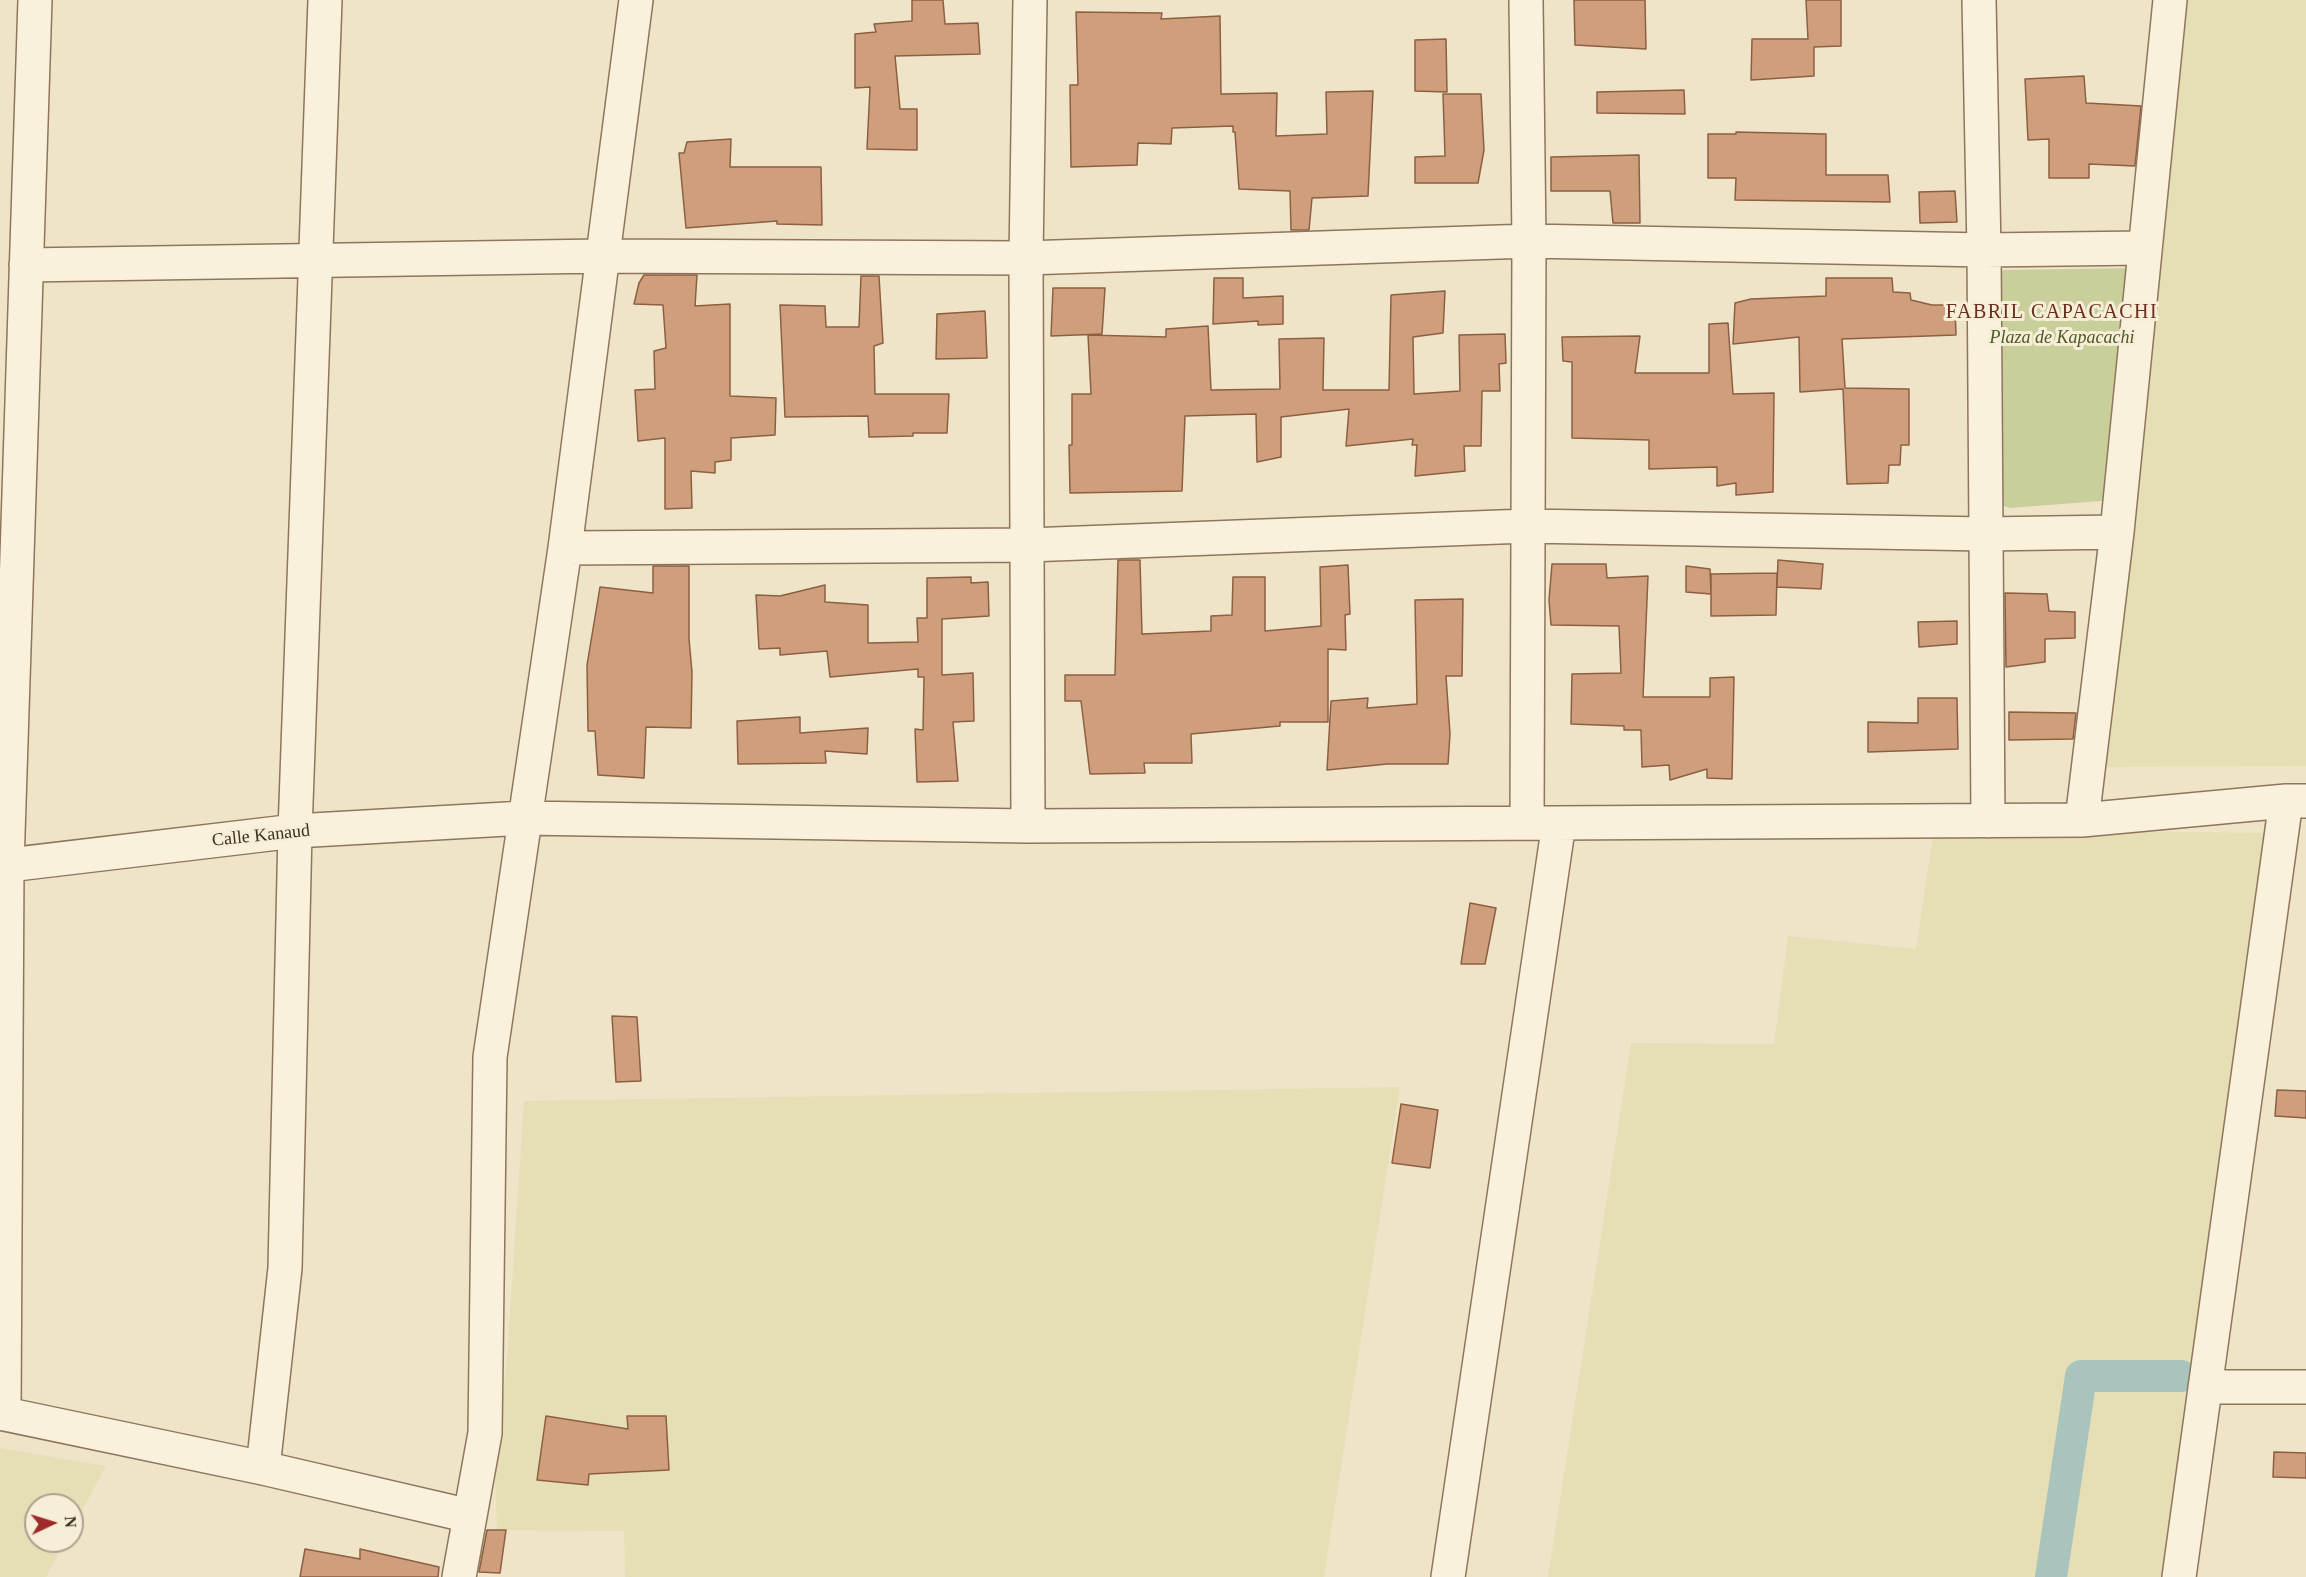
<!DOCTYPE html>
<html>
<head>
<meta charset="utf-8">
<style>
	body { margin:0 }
	#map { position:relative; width:2306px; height:1577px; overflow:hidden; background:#f0e4c8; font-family:Georgia,serif }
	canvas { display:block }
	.north { position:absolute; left:24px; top:1493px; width:60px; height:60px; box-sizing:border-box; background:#f7eed8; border:2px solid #ada18e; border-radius:50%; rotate:86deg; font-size:16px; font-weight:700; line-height:24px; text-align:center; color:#3d2e20 }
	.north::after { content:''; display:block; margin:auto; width:21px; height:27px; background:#9e2a2b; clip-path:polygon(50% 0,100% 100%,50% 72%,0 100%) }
</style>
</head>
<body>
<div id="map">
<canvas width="2306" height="1577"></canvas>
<div class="north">N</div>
</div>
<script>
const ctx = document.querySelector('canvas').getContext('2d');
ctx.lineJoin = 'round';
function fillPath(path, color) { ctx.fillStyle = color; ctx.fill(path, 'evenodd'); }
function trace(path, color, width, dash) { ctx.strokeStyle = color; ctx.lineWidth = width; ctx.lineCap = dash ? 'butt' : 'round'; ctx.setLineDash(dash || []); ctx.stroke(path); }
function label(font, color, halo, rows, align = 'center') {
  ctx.font = font + ' Georgia,serif'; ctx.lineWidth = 6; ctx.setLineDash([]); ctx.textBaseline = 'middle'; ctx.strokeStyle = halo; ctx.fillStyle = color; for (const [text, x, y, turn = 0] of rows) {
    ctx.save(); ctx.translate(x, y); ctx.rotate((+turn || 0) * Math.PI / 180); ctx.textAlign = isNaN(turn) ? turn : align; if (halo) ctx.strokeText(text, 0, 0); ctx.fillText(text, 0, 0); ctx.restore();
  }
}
const farmland = new Path2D(`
	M 2183,0 L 2306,0 L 2306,766 L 2103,767 Z
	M 1934,829 L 2273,833 L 2161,1577 L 1548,1577 L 1631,1043 L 1774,1044 L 1788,936 L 1916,949 Z
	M 1400,1087 L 1324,1577 L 625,1577 L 624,1531 L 497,1530 L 495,1476 L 507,1359 L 524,1101 Z
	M 0,1448 L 106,1466 L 72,1529 L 72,1505 L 36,1505 L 36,1541 L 65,1541 L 46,1577 L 0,1577 Z`);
const green = new Path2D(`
	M 2136,268 L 2114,500 L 2010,508 L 1996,503 L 1992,282 L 2003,270 Z`);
const canal = new Path2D(`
	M 2051,1577 L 2081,1376 L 2181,1376`);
const building = new Path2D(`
	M 912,0 L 943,0 L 945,24 L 978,23 L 980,54 L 895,56 L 900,109 L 917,109 L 917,150 L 867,149 L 870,87 L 855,88 L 855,34 L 876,32 L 874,24 L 912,21 Z
	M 1574,0 L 1645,0 L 1646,49 L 1575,45 Z
	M 1806,0 L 1841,0 L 1841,46 L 1814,47 L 1814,76 L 1751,80 L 1752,39 L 1808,39 Z
	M 1076,12 L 1162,13 L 1161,19 L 1220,16 L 1221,94 L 1277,93 L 1276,136 L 1327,134 L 1326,92 L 1373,91 L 1368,196 L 1312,198 L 1309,230 L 1291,230 L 1290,191 L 1239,189 L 1235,132 L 1233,132 L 1233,126 L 1172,128 L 1171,144 L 1138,143 L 1137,165 L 1071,167 L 1070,85 L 1078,85 Z
	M 1446,39 L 1447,92 L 1415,91 L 1415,40 Z
	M 2084,76 L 2086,103 L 2141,106 L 2135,166 L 2089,164 L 2089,178 L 2049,178 L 2049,139 L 2028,140 L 2025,79 Z
	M 1684,90 L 1685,114 L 1597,113 L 1597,92 Z
	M 1443,94 L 1481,94 L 1484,150 L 1478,183 L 1415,183 L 1415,157 L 1445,156 Z
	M 1736,132 L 1826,134 L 1826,175 L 1888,175 L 1890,202 L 1735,200 L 1736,178 L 1708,178 L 1708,134 L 1736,134 Z
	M 731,139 L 730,167 L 821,167 L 822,225 L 777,224 L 777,221 L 686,228 L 679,153 L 684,153 L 687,142 Z
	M 1639,155 L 1640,223 L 1613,223 L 1610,191 L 1551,191 L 1551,157 Z
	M 1955,191 L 1957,222 L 1920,223 L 1919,192 Z
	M 644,275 L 697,275 L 695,306 L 730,304 L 730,396 L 776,398 L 775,435 L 731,438 L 731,460 L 715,462 L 715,473 L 691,471 L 692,508 L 665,509 L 665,438 L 638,441 L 635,390 L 655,389 L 654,351 L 666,348 L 663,305 L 634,304 L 639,283 Z
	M 861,276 L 879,276 L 883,343 L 874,346 L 875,394 L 949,394 L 947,433 L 913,433 L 913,436 L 869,437 L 868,416 L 785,417 L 780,305 L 825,306 L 826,327 L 859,327 Z
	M 1214,278 L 1243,278 L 1243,298 L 1283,296 L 1283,324 L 1258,325 L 1258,321 L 1213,324 Z
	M 1826,278 L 1892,278 L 1893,292 L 1910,293 L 1911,300 L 1932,305 L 1955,305 L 1956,335 L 1842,339 L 1845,388 L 1909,389 L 1909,445 L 1901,445 L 1900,465 L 1889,465 L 1888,483 L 1847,484 L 1843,389 L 1800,392 L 1799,337 L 1733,344 L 1735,303 L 1751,299 L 1826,296 Z
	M 1053,288 L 1105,288 L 1102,334 L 1051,336 Z
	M 1445,291 L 1443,333 L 1413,337 L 1414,394 L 1460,391 L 1459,335 L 1505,334 L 1506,363 L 1499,364 L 1500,391 L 1482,391 L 1481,446 L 1464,446 L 1465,471 L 1415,476 L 1417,445 L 1412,445 L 1413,439 L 1346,446 L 1349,409 L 1281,417 L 1281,457 L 1257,462 L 1256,414 L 1185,416 L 1182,491 L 1070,493 L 1069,445 L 1072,445 L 1072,394 L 1091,394 L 1088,335 L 1166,337 L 1166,329 L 1208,326 L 1211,390 L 1280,389 L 1279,339 L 1324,338 L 1323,390 L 1389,390 L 1391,295 Z
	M 985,311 L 987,358 L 936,359 L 937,314 Z
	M 1728,323 L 1733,394 L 1774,393 L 1773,492 L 1736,495 L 1736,483 L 1717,486 L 1717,467 L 1649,469 L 1649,440 L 1572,438 L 1572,362 L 1563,361 L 1562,337 L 1640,336 L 1635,373 L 1709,373 L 1709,324 Z
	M 1118,560 L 1140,560 L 1142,634 L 1211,631 L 1211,616 L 1232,615 L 1233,577 L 1265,577 L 1265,631 L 1321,626 L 1320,567 L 1348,565 L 1350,614 L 1345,615 L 1346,650 L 1328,649 L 1328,722 L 1280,722 L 1280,726 L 1191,734 L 1192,763 L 1144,763 L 1145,773 L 1090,774 L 1081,701 L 1065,701 L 1065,675 L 1115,675 Z
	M 1778,560 L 1823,564 L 1821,589 L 1777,587 Z
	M 1552,564 L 1606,564 L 1607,578 L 1648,576 L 1643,697 L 1710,697 L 1710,678 L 1734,677 L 1732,779 L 1707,778 L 1707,769 L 1670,780 L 1669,765 L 1642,767 L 1641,730 L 1624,730 L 1624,726 L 1571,724 L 1572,674 L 1621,673 L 1619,626 L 1551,625 L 1549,600 Z
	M 653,566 L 689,566 L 689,639 L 692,672 L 691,728 L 646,727 L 644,778 L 598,775 L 595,731 L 588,731 L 587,665 L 600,587 L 653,593 Z
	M 1686,566 L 1710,569 L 1711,594 L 1686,592 Z
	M 1777,573 L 1776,615 L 1711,616 L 1711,574 Z
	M 971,577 L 971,583 L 988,582 L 989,616 L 942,619 L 942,675 L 973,673 L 974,721 L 953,722 L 958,781 L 917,782 L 915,729 L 923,730 L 924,677 L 918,677 L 918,669 L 830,677 L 827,651 L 780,655 L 780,648 L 759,649 L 756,595 L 780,596 L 825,585 L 825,602 L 868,605 L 868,643 L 918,642 L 917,618 L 927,618 L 927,578 Z
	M 2005,593 L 2047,594 L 2049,611 L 2075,612 L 2075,638 L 2045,639 L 2045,662 L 2006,667 Z
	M 1463,599 L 1462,676 L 1446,676 L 1450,734 L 1448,764 L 1387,764 L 1327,770 L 1331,701 L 1368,698 L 1367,708 L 1417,704 L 1415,600 Z
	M 1957,621 L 1957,644 L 1919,647 L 1918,622 Z
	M 1918,698 L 1957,698 L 1958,749 L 1868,752 L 1868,722 L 1918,723 Z
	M 2009,712 L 2076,713 L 2073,739 L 2009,740 Z
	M 800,717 L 800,733 L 868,728 L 867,754 L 825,751 L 826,763 L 738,764 L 737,721 Z
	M 1470,903 L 1496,908 L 1485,964 L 1461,964 Z
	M 612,1016 L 637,1017 L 641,1081 L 616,1082 Z
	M 2277,1090 L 2306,1091 L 2306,1118 L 2275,1116 Z
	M 1401,1104 L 1438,1110 L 1430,1168 L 1392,1163 Z
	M 546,1416 L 628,1429 L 627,1416 L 666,1416 L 669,1470 L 589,1474 L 588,1485 L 537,1480 Z
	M 2274,1452 L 2306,1453 L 2306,1478 L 2273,1477 Z
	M 487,1530 L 506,1530 L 500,1573 L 479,1572 Z
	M 305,1549 L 360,1559 L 360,1549 L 439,1567 L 438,1577 L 300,1577 Z`);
const minor = new Path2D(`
	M 1526,0 L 1529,241 L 1527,823
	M 1979,0 L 1984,250 L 1988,821
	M 26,265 L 601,256 L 1026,258 L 1529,241 L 1984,250 L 2144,248
	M 565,548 L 1028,545 L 1526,526 L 1985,534 L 2117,532
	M 2082,820 L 2117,532 L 2170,0
	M 1028,826 L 1026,258 L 1030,0
	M 0,866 L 295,831 L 524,818 L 1028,826 L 2082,820 L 2286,801 L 2306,801
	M 2205,1387 L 2306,1387
	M 0,1413 L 263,1468 L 470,1516
	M 4,1414 L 7,865 L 35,0
	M 263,1468 L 285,1268 L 295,831 L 325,0
	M 459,1577 L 485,1433 L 490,1057 L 565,548 L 636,0
	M 1448,1577 L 1559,823
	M 2179,1577 L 2286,801`);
const parkNames = [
	["Plaza de Kapacachi",2062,338]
];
const streetNames = [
	["Calle Kanaud",261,836,-6]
];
const neighbourhoodNames = [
	["FABRIL CAPACACHI",2052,313]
];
fillPath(farmland, '#e6deb5');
fillPath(green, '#c9cf9b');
trace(canal, '#a9c4bc', 32);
fillPath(building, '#cf9f7d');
trace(building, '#8d5f41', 1.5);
trace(minor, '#8d765c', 36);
trace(minor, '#faf1dc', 33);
label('italic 18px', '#4d5a26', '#f7eed8', parkNames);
label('18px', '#3d2e20', '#f7eed8', streetNames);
ctx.letterSpacing = '1.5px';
label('20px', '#6b2e1e', '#f7eed8', neighbourhoodNames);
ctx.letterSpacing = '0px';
</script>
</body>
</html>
